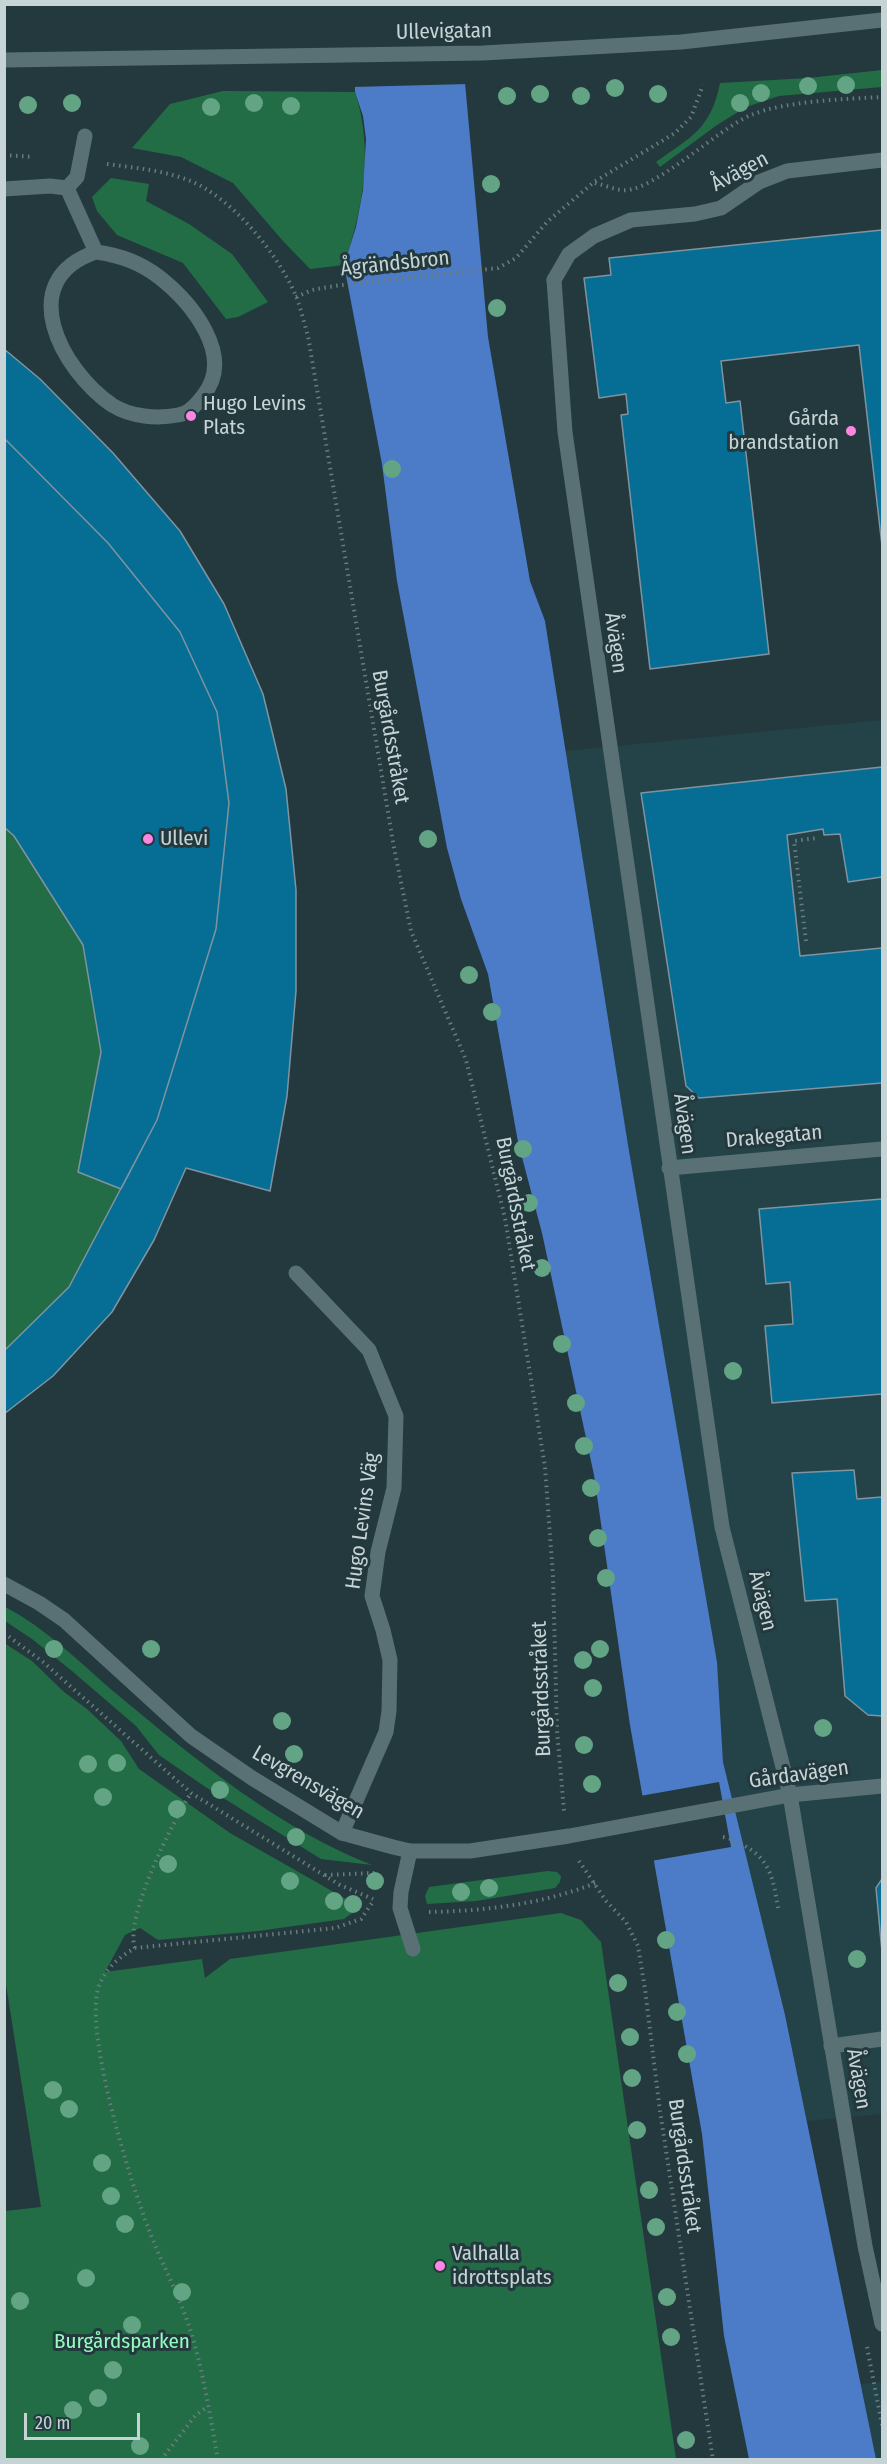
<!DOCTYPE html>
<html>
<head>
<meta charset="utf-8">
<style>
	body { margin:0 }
	#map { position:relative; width:887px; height:2464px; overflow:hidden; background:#23393d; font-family:"Fira Sans Condensed",sans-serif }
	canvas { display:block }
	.frame { position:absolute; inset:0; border:6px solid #c7d4d6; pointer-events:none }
	.scale { position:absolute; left:24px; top:2413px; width:116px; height:27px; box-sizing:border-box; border:3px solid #c7d4d6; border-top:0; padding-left:8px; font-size:18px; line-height:21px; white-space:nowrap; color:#c7d4d6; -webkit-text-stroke:4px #23393d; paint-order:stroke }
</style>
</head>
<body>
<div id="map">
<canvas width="887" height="2464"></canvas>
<div class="frame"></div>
<div class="scale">20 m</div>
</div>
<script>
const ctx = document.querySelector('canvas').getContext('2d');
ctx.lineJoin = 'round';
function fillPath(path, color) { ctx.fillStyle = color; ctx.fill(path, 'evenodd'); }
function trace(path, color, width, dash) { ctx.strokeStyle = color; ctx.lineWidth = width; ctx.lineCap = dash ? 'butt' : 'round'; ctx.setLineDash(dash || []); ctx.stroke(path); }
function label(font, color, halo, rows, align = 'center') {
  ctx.font = font + ' "Fira Sans Condensed",sans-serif'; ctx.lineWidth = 6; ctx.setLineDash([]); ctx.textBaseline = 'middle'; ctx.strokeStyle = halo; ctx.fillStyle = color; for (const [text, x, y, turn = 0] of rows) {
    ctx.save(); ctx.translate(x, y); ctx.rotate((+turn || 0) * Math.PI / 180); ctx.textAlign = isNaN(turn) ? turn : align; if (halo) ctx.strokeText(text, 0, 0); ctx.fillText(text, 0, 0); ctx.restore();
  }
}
const built = new Path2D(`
	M 882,720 L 882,2114 L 807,2121 L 785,2015 L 723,1762 L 717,1662 L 628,1145 L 565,751 Z
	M 882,2382 L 882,2459 L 876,2459 L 861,2384 Z`);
const green = new Path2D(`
	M 882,70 L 882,87 L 779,96 L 746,107 L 717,125 L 660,167 L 656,162 C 691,137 711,129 720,83 L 808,78 Z
	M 223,91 L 355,92 C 374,151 363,207 344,265 L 310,269 L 283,241 L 233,183 L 181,157 L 132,148 L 170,104 Z
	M 111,178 L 149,184 L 146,201 L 189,224 L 232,254 L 268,302 L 238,317 L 226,319 L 183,263 L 117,235 L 97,211 L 92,197 Z
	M 5,349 L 40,379 L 113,453 L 180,531 L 224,604 L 263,694 L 286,789 L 296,890 L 296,991 L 287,1096 L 270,1191 L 186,1168 L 154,1240 L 112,1312 L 53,1376 L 5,1414 Z
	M 5,1607 C 48,1629 82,1665 119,1696 C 196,1760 278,1828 372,1865 L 321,1859 L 204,1786 L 159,1755 L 136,1726 L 72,1671 L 32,1639 L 5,1621 Z
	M 4,1643 L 32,1661 L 64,1692 L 87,1709 L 121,1741 L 139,1769 L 230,1833 L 360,1907 L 344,1919 L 258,1931 L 158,1940 L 140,1928 L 125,1935 L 105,1972 L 202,1959 L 205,1978 L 230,1959 L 561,1913 L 581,1920 L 601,1942 L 676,2459 L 5,2459 L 5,2211 L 41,2207 L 5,1978 Z
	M 548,1871 L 557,1872 L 561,1876 L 560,1882 L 555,1888 L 476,1901 L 427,1904 L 425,1896 L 429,1887 Z`);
const water = new Path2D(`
	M 354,5 L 458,5 L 488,337 L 530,581 L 545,621 L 628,1145 L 717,1662 L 723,1762 L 785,2015 L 876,2459 L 749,2459 L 724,2336 L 702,2134 L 630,1725 L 594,1475 L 542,1233 L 518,1142 L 488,974 L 461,899 L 447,848 L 397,581 L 382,464 L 344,265 L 356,227 L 363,190 L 366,139 L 363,116 L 355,92 Z`);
const pier = new Path2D(`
	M 351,4 L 461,4 L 468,84 L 352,87 Z
	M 719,1782 L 731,1847 L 651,1861 L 640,1796 Z`);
const building = new Path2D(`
	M 882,230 L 882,546 L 859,345 L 721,361 L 726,403 L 740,401 L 769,654 L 650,669 L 621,415 L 628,414 L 626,394 L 599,398 L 584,278 L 611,275 L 609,258 Z
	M 4,349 L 40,379 L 113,453 L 180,531 L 224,604 L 263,694 L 286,789 L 296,890 L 296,991 L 287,1096 L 270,1191 L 186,1168 L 154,1240 L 112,1312 L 53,1376 L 4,1414 L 4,1351 L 69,1287 L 157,1120 L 216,929 L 229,803 L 217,712 L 180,632 L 108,543 L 4,438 Z
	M 4,438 L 108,543 L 180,632 L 217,712 L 229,803 L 216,929 L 157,1120 L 121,1189 L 78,1172 L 101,1052 L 83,945 L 14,836 L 4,827 Z
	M 882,767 L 882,877 L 848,882 L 840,834 L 824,835 L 823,829 L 787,835 L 800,956 L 882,948 L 882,1083 L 699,1098 L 686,1086 L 641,793 Z
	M 882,1199 L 882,1394 L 772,1403 L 765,1326 L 793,1324 L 790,1282 L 766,1284 L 759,1209 Z
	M 854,1470 L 857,1499 L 882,1497 L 882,1716 L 868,1715 L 845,1696 L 837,1599 L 805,1601 L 792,1473 Z
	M 882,1879 L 882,1952 L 876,1888 Z`);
const path = new Path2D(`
	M 4,155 L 34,157
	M 107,164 C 135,168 162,170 188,180 C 232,197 278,254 296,296 C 301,309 304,323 308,336 L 394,848 L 411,931 L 466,1060 L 505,1218 L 545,1467 L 553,1576 L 557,1730 L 564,1811
	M 595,183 C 604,185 613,189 622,190 C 651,194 719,128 751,115 C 785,101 845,99 882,97
	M 296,297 L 312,290 L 334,286 L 498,268 L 516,258 L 547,222 L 594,182 L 675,133 L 691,117 L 703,85
	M 806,941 L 794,841 L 817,838
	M 4,1633 L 43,1662 L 191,1793 L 340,1885 L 373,1899
	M 723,1837 C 730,1838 735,1841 741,1844 C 770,1858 773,1878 778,1908
	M 579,1861 L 606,1901 L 626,1922 L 638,1946 L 645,1989 L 660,2111 L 713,2460
	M 325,1875 L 375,1873
	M 429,1912 C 486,1911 542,1904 596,1883
	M 135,1948 C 124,1918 173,1821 191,1793
	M 867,2347 L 882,2425
	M 161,2460 L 195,2416 L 208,2406
	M 218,2460 C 210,2415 203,2369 189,2326 C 178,2293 161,2262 149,2230 C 131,2184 81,2025 100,1983 C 108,1966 120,1957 135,1948 L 335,1928 L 361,1919 L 372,1903`);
const lane = new Path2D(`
	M 67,188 L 96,252 C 119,255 141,263 159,277 C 191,302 236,356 203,396 C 197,404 188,414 178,415 C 157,419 131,417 112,405 C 61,370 13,280 96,252
	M 4,189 L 50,186 L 67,188 L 77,177 L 85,136
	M 554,280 L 569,254 L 594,236 L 631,220 L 695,214 L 721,208 L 759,182 L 787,171 L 882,160
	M 296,1273 L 369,1350 L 396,1416 L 394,1488 L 378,1552 L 372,1596 L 383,1630 L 390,1660 L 389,1711 L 386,1732 L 342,1833
	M 410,1851 L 401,1892 L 400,1908 L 413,1949
	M 831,2046 L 882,2039`);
const street = new Path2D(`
	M 554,280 L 565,432 L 722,1527 L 790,1795 L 865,2246 L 882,2324
	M 669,1168 L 882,1149
	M 4,1584 L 39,1603 L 64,1620 L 191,1736 L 252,1778 L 342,1833 L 393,1847 L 410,1851 L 470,1851 L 569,1836 L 790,1795 L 882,1786`);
const secondary = new Path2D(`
	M 4,60 L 483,53 L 681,42 L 882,20`);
const trees = [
	[846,85],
	[808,86],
	[615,88],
	[761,93],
	[540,94],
	[658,94],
	[507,96],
	[581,96],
	[72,103],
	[254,103],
	[740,103],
	[28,105],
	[291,106],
	[211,107],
	[491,184],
	[497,308],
	[392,469],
	[428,839],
	[469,975],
	[492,1012],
	[523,1149],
	[529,1203],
	[542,1268],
	[562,1344],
	[733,1371],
	[576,1403],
	[584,1446],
	[591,1488],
	[598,1538],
	[606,1578],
	[54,1649],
	[151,1649],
	[600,1649],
	[583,1660],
	[593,1688],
	[282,1721],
	[823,1728],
	[584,1745],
	[294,1754],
	[117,1763],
	[88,1764],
	[592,1784],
	[220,1790],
	[103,1797],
	[177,1809],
	[296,1837],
	[168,1864],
	[290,1881],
	[375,1881],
	[489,1888],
	[461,1892],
	[334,1901],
	[353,1904],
	[666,1940],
	[857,1959],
	[618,1983],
	[677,2012],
	[630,2037],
	[687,2054],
	[632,2078],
	[53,2090],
	[69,2109],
	[637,2130],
	[102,2163],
	[649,2190],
	[111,2196],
	[125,2224],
	[656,2227],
	[86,2278],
	[182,2292],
	[667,2297],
	[20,2301],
	[132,2325],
	[671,2337],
	[113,2370],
	[98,2398],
	[73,2410],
	[686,2440],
	[140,2446]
];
const markers = [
	[191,416,6,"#fd86e2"],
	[851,431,6,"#fd86e2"],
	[148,839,6,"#fd86e2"],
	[440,2266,6,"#fd86e2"]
];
const streetNames = [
	["Ullevigatan",444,32,-1],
	["Åvägen",740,172,-28],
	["Ågrändsbron",395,264,-6],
	["Åvägen",615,643,82],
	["Burgårdsstråket",390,737,80],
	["Åvägen",684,1124,82],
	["Drakegatan",774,1137,-5],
	["Burgårdsstråket",515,1204,79],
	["Hugo Levins Väg",363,1521,-82],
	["Åvägen",762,1601,76],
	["Burgårdsstråket",542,1689,-92],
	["Gårdavägen",799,1775,-8],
	["Levgrensvägen",308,1783,30],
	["Åvägen",858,2079,80],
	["Burgårdsstråket",684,2166,82]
];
const poiNames = [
	["Hugo Levins",203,404],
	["Plats",203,428],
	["Gårda",839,419,"right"],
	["brandstation",839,443,"right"],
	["Ullevi",160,839],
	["Valhalla",452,2254],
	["idrottsplats",452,2278]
];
const parkNames = [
	["Burgårdsparken",122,2342]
];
fillPath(built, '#234348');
fillPath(green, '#226d46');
fillPath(water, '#4c7cc8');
fillPath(pier, '#23393d');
fillPath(building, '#066d95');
trace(building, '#8094a0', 1.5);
trace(path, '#6a7c7f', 4, [1.5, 4.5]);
trace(lane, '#597175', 15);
trace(street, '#597175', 15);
trace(secondary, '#597175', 15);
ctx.fillStyle = '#62a484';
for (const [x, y] of trees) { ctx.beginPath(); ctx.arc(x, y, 9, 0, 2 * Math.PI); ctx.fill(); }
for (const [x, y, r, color] of markers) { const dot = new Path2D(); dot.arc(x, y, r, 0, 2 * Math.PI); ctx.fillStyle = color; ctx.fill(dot); trace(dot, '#23393d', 2); }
label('21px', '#c7d4d6', '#23393d', streetNames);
label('21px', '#c7d4d6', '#23393d', poiNames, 'left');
label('21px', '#95fbbf', '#23393d', parkNames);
</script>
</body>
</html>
